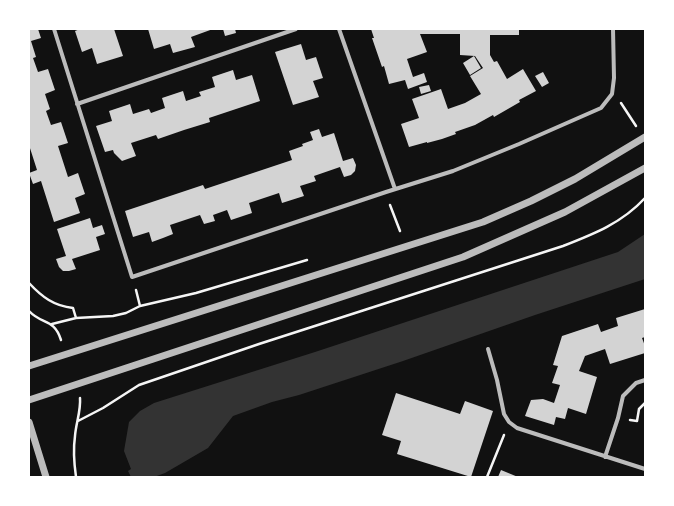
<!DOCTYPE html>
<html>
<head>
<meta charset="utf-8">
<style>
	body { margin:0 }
	#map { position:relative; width:674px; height:506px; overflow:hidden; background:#111; font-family:"Space Grotesk",sans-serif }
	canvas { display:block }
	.frame { position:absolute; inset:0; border:30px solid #fff; pointer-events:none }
</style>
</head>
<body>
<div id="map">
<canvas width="674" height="506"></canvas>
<div class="frame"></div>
</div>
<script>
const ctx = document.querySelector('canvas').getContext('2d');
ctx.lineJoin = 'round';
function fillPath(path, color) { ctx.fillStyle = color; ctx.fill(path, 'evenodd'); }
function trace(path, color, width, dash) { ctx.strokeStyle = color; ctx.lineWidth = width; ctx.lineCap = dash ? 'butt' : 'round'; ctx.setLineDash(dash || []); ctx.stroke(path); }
const water = new Path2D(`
	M 645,234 L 645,279 L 535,315 L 403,361 L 299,395 L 272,402 L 233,416 L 208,448 L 165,473 L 154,477 L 131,477 L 128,471 L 131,469 L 124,451 L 129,422 L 140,411 L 154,403 L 315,352 L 618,252 Z`);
const building = new Path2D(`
	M 29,29 L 38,29 L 41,38 L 31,41 L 36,57 L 33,58 L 38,72 L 48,69 L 55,90 L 45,94 L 50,109 L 46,111 L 51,125 L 61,122 L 68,143 L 58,146 L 68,177 L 78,173 L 85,194 L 75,198 L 80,213 L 54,222 L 41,181 L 33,184 L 29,173 L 37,170 L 29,145 Z
	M 80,29 L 114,29 L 123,56 L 97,64 L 92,48 L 82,52 L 75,31 Z
	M 148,29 L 213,29 L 191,37 L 195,47 L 173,53 L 170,44 L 154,49 Z
	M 223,29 L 235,29 L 236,33 L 225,36 Z
	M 371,29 L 397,29 L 397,30 L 401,29 L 519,29 L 519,35 L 490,35 L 490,55 L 494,62 L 497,61 L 507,79 L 523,69 L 536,91 L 519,100 L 520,102 L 494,117 L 493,115 L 475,125 L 455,132 L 456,134 L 442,139 L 427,143 L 427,142 L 409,147 L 401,124 L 419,118 L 412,99 L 441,89 L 448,109 L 465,103 L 481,94 L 470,76 L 483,68 L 475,56 L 460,55 L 460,34 L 420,34 L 427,52 L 407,59 L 413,77 L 424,73 L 427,82 L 408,89 L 405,80 L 389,84 L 384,66 L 382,67 L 372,38 L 374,38 Z
	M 301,44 L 306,60 L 316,57 L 323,78 L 313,81 L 319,97 L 293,105 L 275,52 Z
	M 474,56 L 481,68 L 470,75 L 463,63 Z
	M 233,70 L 236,80 L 252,75 L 260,101 L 209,118 L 210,122 L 184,130 L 158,139 L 156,135 L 131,143 L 136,156 L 122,161 L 114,153 L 113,150 L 105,152 L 96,126 L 112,121 L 109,111 L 130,104 L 133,114 L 149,109 L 151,113 L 165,108 L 162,98 L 183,91 L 186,101 L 201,96 L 199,92 L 215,87 L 212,77 Z
	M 543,72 L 549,83 L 542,87 L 535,76 Z
	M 429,85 L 431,91 L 421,94 L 419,87 Z
	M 319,129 L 322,137 L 334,133 L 343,161 L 353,158 L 356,165 L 355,171 L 351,175 L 344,177 L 340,167 L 314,176 L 316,181 L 300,186 L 304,196 L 282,203 L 279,193 L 249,203 L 252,213 L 231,220 L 227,210 L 213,215 L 215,221 L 204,224 L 200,215 L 170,225 L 173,234 L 163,238 L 152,242 L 149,232 L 133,237 L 125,211 L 203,185 L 205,189 L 292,160 L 289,151 L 303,146 L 302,144 L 313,140 L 310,132 Z
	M 90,218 L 93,228 L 102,225 L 105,234 L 96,237 L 100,250 L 72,259 L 76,269 L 69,271 L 63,271 L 59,267 L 56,259 L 66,256 L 57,229 Z
	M 645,309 L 645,337 L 642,338 L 645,346 L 645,353 L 610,364 L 605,349 L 585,356 L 579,371 L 597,377 L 586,414 L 568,408 L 565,419 L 556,417 L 554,425 L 525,416 L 531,400 L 543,399 L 554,403 L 560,385 L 552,383 L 558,366 L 553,365 L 562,336 L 598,324 L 601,332 L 618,326 L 616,318 Z
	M 396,393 L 460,414 L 465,401 L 493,411 L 471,477 L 397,454 L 401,441 L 382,435 Z
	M 501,470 L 518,477 L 498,477 Z`);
const path = new Path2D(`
	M 621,103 L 636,126
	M 390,205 L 400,231
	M 29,283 C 42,297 54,306 73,308 L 76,318
	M 136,290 L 140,306
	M 29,311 C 42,325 54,318 61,340
	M 52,324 L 76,318 L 113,316 L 126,313 L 140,306 L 196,293 L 307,260
	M 630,420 L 637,421 L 639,409 L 645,403
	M 78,421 L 103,408 L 139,385 L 259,344 L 563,246 C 594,234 622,223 645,198
	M 76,477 C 74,463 73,450 75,436 C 76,423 81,411 80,398
	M 487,477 L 504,435`);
const minor = new Path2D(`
	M 54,29 L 132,277 L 386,192 L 453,171 L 519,144 L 601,108 L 612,94 L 614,78 L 613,29
	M 339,29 L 395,189
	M 77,104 L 296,29
	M 488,349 L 497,380 L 504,414 L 509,422 L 517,428 L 645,469
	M 605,457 L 618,418 L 623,396 L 636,383 L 645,380`);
const tertiary = new Path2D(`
	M 29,366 L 483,222 L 531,201 L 575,179 L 645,137
	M 29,400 L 463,257 L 565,212 L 645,168
	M 29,422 L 46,477`);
fillPath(water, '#333');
fillPath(building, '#d3d3d3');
trace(path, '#f5f5f5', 2.5);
trace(minor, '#bcbcbc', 4);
trace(tertiary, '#bcbcbc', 7);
</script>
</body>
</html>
